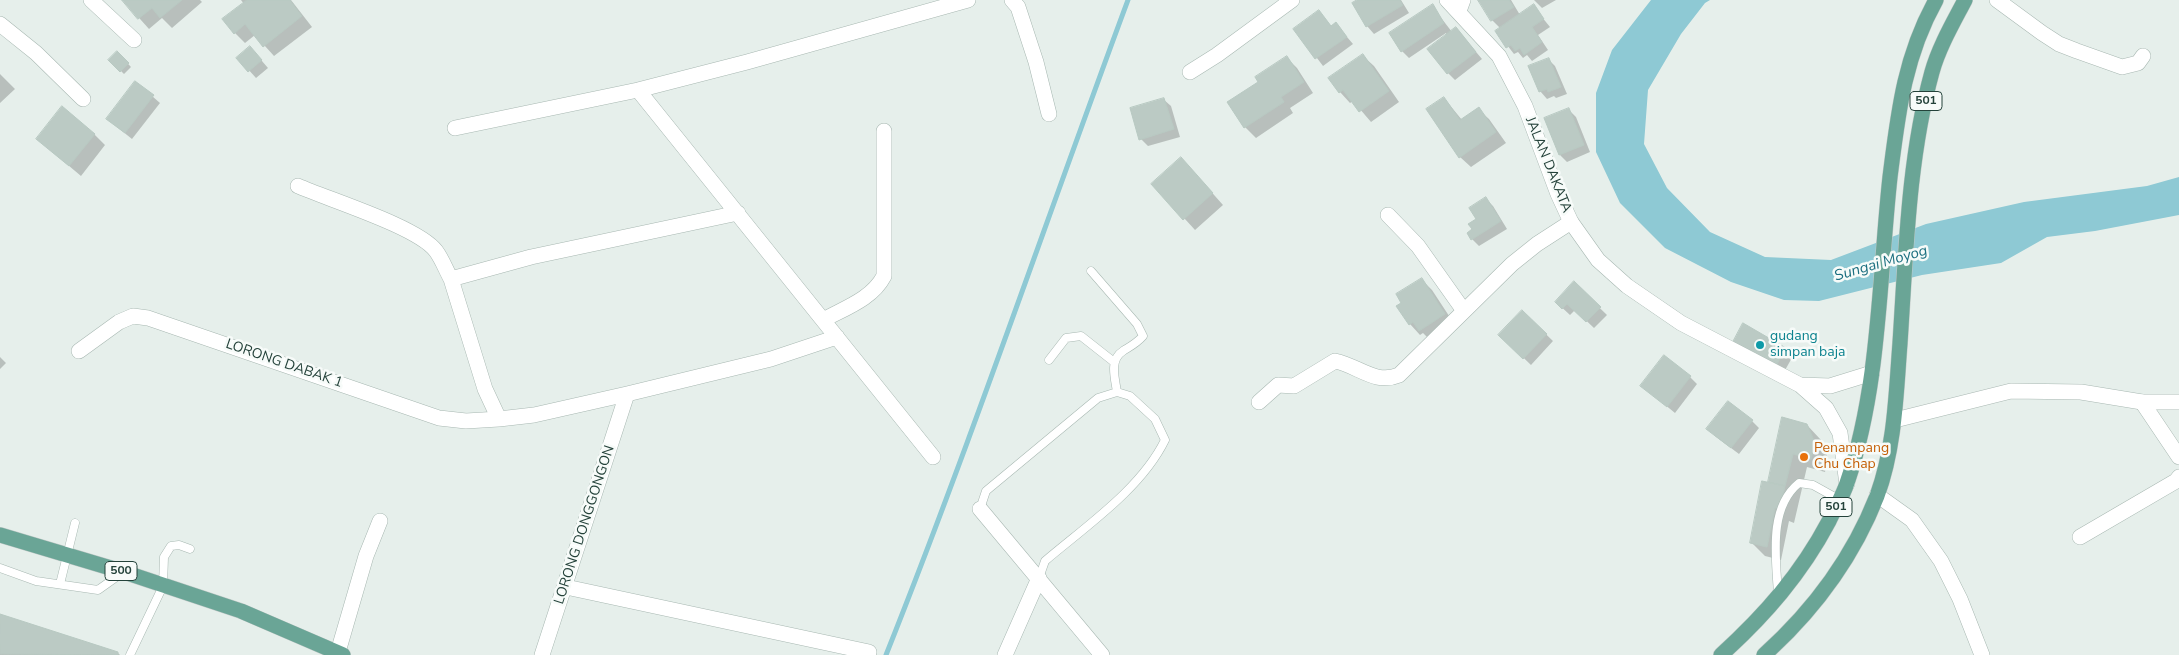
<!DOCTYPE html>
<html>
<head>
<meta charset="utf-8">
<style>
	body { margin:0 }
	canvas { display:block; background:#e6efeb }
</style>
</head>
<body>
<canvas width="2179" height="655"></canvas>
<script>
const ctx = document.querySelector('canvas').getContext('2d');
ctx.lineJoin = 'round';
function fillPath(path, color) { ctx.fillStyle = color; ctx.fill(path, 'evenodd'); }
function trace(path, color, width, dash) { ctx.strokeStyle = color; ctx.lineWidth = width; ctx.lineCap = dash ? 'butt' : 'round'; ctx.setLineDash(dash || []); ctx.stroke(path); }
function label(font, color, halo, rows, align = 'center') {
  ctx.font = font + ' "Nunito Sans",sans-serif'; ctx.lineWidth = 5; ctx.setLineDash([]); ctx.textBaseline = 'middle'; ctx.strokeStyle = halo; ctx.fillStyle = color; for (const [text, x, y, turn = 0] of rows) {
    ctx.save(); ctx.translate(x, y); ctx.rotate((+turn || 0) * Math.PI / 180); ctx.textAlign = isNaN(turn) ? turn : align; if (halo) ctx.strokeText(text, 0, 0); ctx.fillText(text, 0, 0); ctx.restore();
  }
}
const water = new Path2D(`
	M 1651,0 L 1710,0 L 1705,3 L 1681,34 L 1648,90 L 1644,144 L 1667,188 L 1710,232 L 1765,257 L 1831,260 L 1926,224 L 2024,202 L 2147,186 L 2179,177 L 2179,215 L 2095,231 L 2047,237 L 2001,263 L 1922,275 L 1819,301 L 1784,300 L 1731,282 L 1665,248 L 1620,203 L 1596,152 L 1596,93 L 1612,50 Z`);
const shadow = new Path2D(`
	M 123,0 L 200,0 L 202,2 L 172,28 L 162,18 L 149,29 Z
	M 241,0 L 291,0 L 312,27 L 274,56 L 255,35 L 245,43 L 235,33 L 244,4 Z
	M 1359,0 L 1401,0 L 1409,13 L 1374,34 L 1367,26 L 1353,4 Z
	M 1479,0 L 1511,0 L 1520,15 L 1533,6 L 1550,27 L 1538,35 L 1548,50 L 1532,61 L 1527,55 L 1523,58 L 1518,52 L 1514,54 L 1496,31 L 1500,28 L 1492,20 Z
	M 1534,0 L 1556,0 L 1542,8 Z
	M 1432,6 L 1452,32 L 1456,28 L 1482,59 L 1455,80 L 1448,73 L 1446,33 L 1409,58 L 1402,51 Z
	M 1319,12 L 1332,27 L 1336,24 L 1353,44 L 1323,66 L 1295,29 Z
	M 250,47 L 268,68 L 256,78 L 238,58 Z
	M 117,52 L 131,67 L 124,74 L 110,60 Z
	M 1363,56 L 1374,66 L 1399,102 L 1371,122 L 1353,101 L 1350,103 L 1340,92 Z
	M 1287,58 L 1297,68 L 1313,93 L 1290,108 L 1293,113 L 1256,138 L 1245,127 L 1259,82 Z
	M 1548,59 L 1555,66 L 1567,94 L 1556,98 L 1554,96 L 1547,99 L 1540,91 Z
	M 0,74 L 15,89 L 0,103 Z
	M 136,82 L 160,103 L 132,139 L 107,119 Z
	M 1444,98 L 1462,120 L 1478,109 L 1489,119 L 1506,143 L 1471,167 L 1460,157 Z
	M 1163,99 L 1171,106 L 1180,137 L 1148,146 L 1141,139 Z
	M 1569,110 L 1576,117 L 1590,152 L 1567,162 L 1560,155 L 1546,119 Z
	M 94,134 L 105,145 L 81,176 L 37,139 Z
	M 1191,169 L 1223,205 L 1195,230 L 1153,184 Z
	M 1486,199 L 1493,206 L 1507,229 L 1479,246 L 1472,239 Z
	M 1421,279 L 1432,290 L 1455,325 L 1431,341 L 1423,333 L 1420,335 L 1410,324 Z
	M 1574,283 L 1607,315 L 1594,328 L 1575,310 L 1570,315 L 1556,302 Z
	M 1522,311 L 1553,341 L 1531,365 L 1500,335 Z
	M 1743,325 L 1786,349 L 1793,356 L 1784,372 L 1734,341 Z
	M 0,357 L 6,363 L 0,369 Z
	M 1690,377 L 1697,384 L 1675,413 L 1642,386 Z
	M 1782,418 L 1807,425 L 1821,440 L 1828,458 L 1825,472 L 1807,467 L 1794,523 L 1789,521 L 1781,560 L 1765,556 L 1751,542 L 1769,484 Z
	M 1752,421 L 1759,428 L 1739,454 L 1715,436 Z
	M 0,615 L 118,653 L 120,655 L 0,655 Z`);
const stream = new Path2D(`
	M 886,655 C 972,439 1047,218 1128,0`);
const building = new Path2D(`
	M 122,0 L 182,0 L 160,18 L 152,8 L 138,19 Z
	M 247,0 L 290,0 L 302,16 L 263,47 L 245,24 L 234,34 L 222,19 Z
	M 1357,0 L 1400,0 L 1403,5 L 1366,27 L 1352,3 Z
	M 1478,0 L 1509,0 L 1514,7 L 1491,21 Z
	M 1433,4 L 1444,23 L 1401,52 L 1389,33 Z
	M 1534,4 L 1544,19 L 1532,27 L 1542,42 L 1524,55 L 1520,48 L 1515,51 L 1511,45 L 1506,48 L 1495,31 Z
	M 1319,10 L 1331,26 L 1336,22 L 1347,37 L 1315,59 L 1293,29 Z
	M 1456,27 L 1476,52 L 1447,74 L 1427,49 Z
	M 250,46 L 262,60 L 248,72 L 236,58 Z
	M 117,51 L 129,63 L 120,72 L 108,60 Z
	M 1363,54 L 1389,91 L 1359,112 L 1343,90 L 1339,93 L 1328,78 Z
	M 1287,56 L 1304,82 L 1281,97 L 1284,102 L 1244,128 L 1227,102 L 1258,82 L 1255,77 Z
	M 1549,58 L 1561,87 L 1548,92 L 1547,89 L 1539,92 L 1528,66 Z
	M 135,81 L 154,95 L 125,133 L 106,119 Z
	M 1444,97 L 1460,120 L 1479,107 L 1496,132 L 1459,158 L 1426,109 Z
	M 1164,98 L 1174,129 L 1139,140 L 1130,108 Z
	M 62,106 L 95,134 L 69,166 L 36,139 Z
	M 1569,108 L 1584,145 L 1559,155 L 1544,118 Z
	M 1181,157 L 1213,193 L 1183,220 L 1151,184 Z
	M 1486,197 L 1501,221 L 1471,240 L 1467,233 L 1472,229 L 1468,224 L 1476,219 L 1469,208 Z
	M 1422,278 L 1445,314 L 1419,331 L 1413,322 L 1409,325 L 1396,306 L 1401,303 L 1396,294 Z
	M 1574,281 L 1601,307 L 1586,322 L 1567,304 L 1562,309 L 1555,302 Z
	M 1522,310 L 1547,334 L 1523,359 L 1498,335 Z
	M 1743,323 L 1786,348 L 1776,366 L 1733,342 Z
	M 1664,355 L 1691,376 L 1667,407 L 1640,386 Z
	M 1728,401 L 1753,420 L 1731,448 L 1706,429 Z
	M 1782,417 L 1807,424 L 1815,443 L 1811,459 L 1793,454 L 1785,486 L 1768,482 Z
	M 1762,481 L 1785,486 L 1780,509 L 1775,508 L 1767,547 L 1750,543 Z
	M 0,614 L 118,652 L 118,655 L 0,654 Z`);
const service = new Path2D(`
	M 1091,271 L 1137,324 L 1143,336 C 1137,343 1131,346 1123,351 C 1109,360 1115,378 1117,392
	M 1049,360 L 1066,338 L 1081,336 L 1114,362
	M 980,509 L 986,491 L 1098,398 L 1117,392 L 1130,396 L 1155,419 L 1165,440 C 1141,489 1086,526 1045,561 L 1039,578
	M 0,568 L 36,581 L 98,590 L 122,573
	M 60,584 L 75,523
	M 1778,594 C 1776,558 1768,508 1799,483 L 1813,485 L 1840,500
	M 130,655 L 163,586 L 164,557 L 171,546 L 179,545 L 190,549`);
const minor = new Path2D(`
	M 91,0 L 134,40
	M 1012,0 L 1018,7 L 1036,62 L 1049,114
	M 1997,0 L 2042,33 L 2059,44 L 2077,51 L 2122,67 L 2138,63 L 2143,56
	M 1459,11 L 1463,0
	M 0,24 L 36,53 L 83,99
	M 1190,72 L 1217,55 L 1292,0
	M 638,90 L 933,457
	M 455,128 L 638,90 L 747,62 L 968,0
	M 298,186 C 330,200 418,227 436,251 C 442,259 446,270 451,279
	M 738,213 L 531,257 L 451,279 L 485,389 L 499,419 L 534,415 L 627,394 L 771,359 L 837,337
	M 1388,215 L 1418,246 L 1464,311
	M 823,320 C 845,308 872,299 884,276 L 884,131
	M 79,351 L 119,322 L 133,316 L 148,318 L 439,418 L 466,421 L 499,419
	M 1259,402 L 1278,385 L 1294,386 L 1335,361 C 1359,366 1375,385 1399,375 L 1512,264 L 1537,244 L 1571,222
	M 2142,402 L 2179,457
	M 1877,495 L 1912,520 L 1941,561 L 1960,599 L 1982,655
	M 980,509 L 1102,655
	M 2080,537 L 2176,481 L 2179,477
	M 566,587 L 869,652
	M 338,652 L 366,556 L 380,521
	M 542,655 L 627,394
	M 1005,655 L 1039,578`);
const tertiary = new Path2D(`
	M 1447,0 L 1499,56 L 1525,106 L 1558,194 L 1571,222 L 1598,260 L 1627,286 L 1681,323 L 1800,385 L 1826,408 L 1840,433 L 1847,484
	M 1800,385 L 1830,386 L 1872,373
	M 1895,420 L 2011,391 L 2081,392 L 2142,402 L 2179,402`);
const primary = new Path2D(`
	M 0,535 L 124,572 L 241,611 L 343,655
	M 1721,655 C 1765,615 1801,574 1829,521 C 1835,508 1843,496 1847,483 C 1880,386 1879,278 1890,177 C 1898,114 1904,57 1936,0
	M 1764,655 C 1813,611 1853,557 1877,496 C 1895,447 1896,394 1900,343 C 1906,253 1908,159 1932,72 C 1939,47 1953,23 1965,0`);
const markers = [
	[1760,345,5,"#0f9aa8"],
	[1804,457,5,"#e8710a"]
];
const shields = [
	[1926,101,32],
	[1836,507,32],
	[121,571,32]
];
const shieldNames = [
	["501",1926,101],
	["501",1836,507],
	["500",121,571]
];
const streetNames = [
	["JALAN DAKATA",1548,165,68],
	["LORONG DABAK 1",284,364,19],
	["LORONG DONGGONGON",585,525,-72]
];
const cultureNames = [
	["gudang",1770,337],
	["simpan baja",1770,353]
];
const foodNames = [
	["Penampang",1814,449],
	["Chu Chap",1814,465]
];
const waterNames = [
	["Sungai Moyog",1881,264,-16]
];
fillPath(water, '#8ec9d4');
fillPath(shadow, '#0003');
trace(stream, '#8ec9d4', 5);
fillPath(building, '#bbcac4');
trace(building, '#b8c9c2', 1);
trace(service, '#a8b8b2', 9);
trace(minor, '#a8b8b2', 16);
trace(tertiary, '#a8b8b2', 16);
trace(primary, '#c2cac8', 16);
trace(service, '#fff', 8);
trace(minor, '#fff', 15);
trace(tertiary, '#fff', 15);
trace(primary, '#6aa596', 15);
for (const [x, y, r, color] of markers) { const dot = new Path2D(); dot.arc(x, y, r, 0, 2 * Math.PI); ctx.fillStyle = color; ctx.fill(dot); trace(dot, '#f7fbf9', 2); }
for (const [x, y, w] of shields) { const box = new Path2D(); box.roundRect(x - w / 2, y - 9.5, w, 19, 4); ctx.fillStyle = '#f7fbf9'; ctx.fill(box); trace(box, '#24423a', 1); }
label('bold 12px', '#24423a', null, shieldNames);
label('14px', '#24423a', '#f7fbf9', streetNames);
label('14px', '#0d838f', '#f7fbf9', cultureNames, 'left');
label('14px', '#c56008', '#f7fbf9', foodNames, 'left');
label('italic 15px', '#1c6f80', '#f7fbf9', waterNames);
</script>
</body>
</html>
